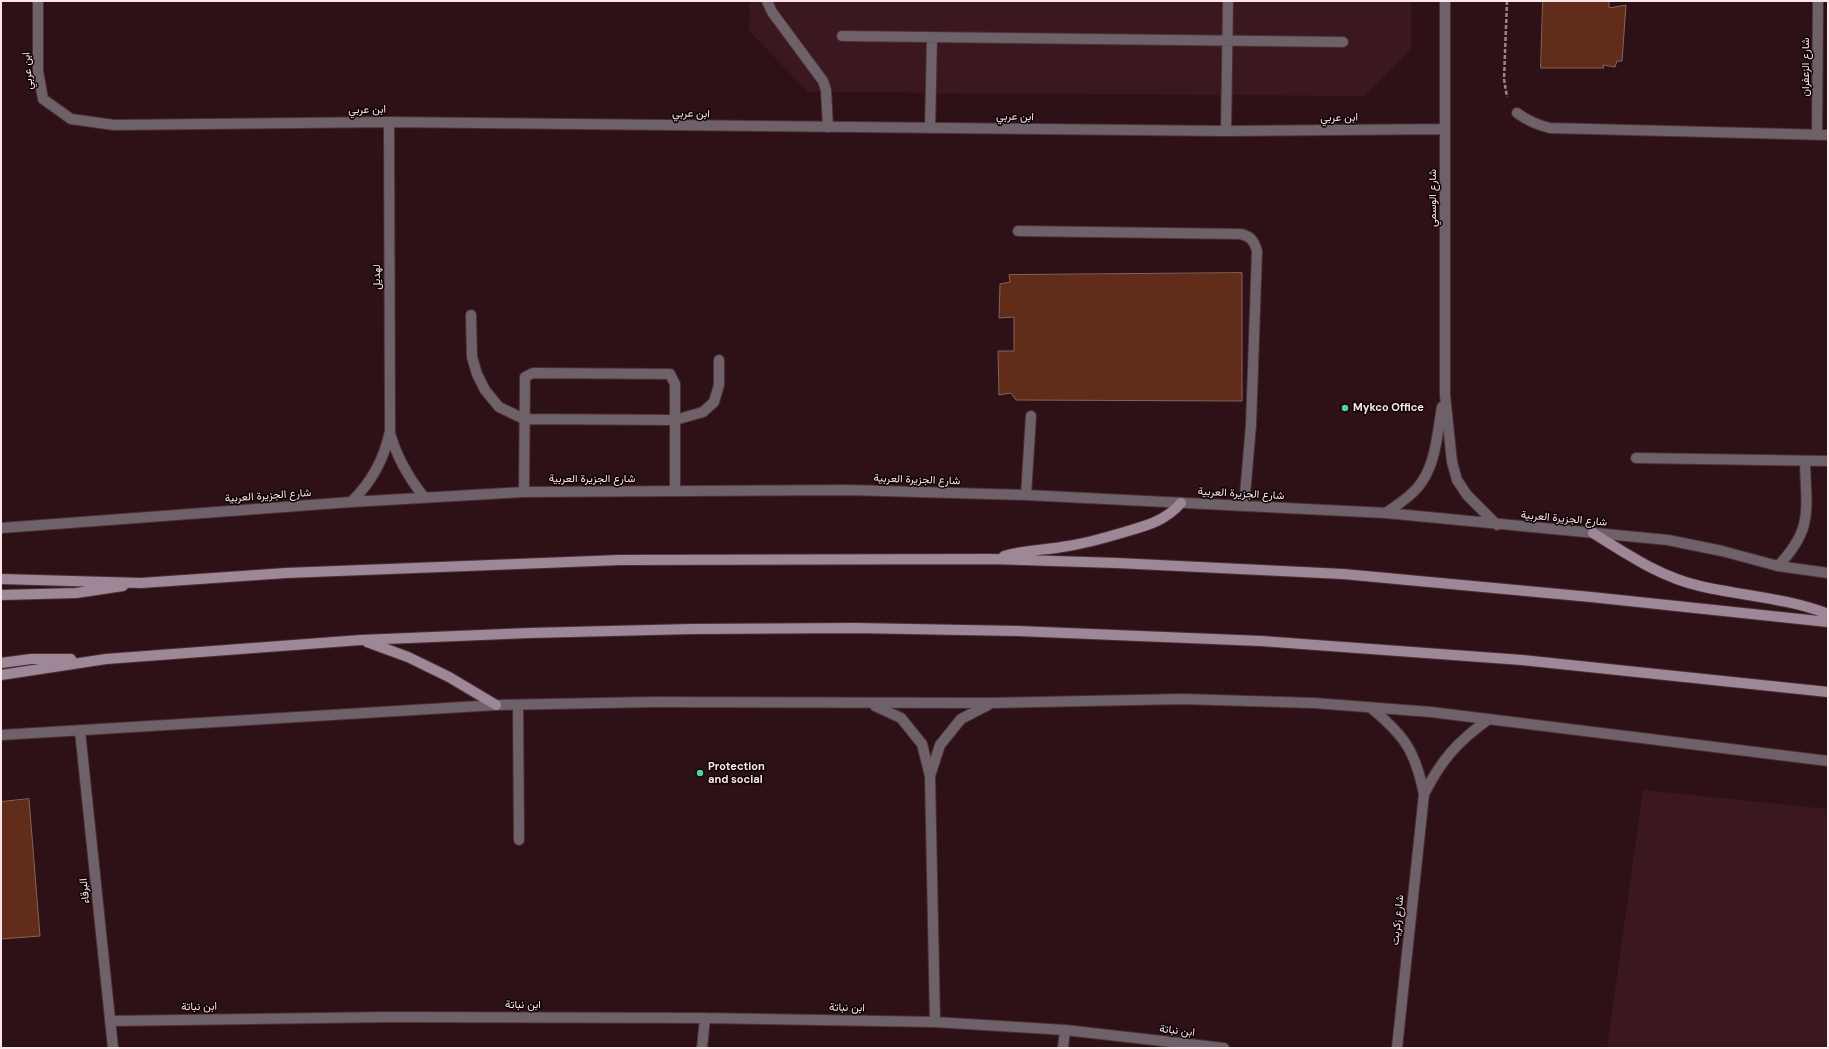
<!DOCTYPE html>
<html>
<head>
<meta charset="utf-8">
<style>
	body { margin:0 }
	#map { position:relative; width:1829px; height:1049px; overflow:hidden; background:#2e1117; font-family:"DM Sans",sans-serif }
	canvas { display:block }
	.frame { position:absolute; inset:0; border:2px solid #fce6e8; pointer-events:none }
</style>
</head>
<body>
<div id="map">
<canvas width="1829" height="1049"></canvas>
<div class="frame"></div>
</div>
<script>
const ctx = document.querySelector('canvas').getContext('2d');
ctx.lineJoin = 'round';
function fillPath(path, color) { ctx.fillStyle = color; ctx.fill(path, 'evenodd'); }
function trace(path, color, width, dash) { ctx.strokeStyle = color; ctx.lineWidth = width; ctx.lineCap = dash ? 'butt' : 'round'; ctx.setLineDash(dash || []); ctx.stroke(path); }
function label(font, color, halo, rows, align = 'center') {
  ctx.font = font + ' "DM Sans",Vazirmatn,sans-serif'; ctx.lineWidth = 3; ctx.setLineDash([]); ctx.textBaseline = 'middle'; ctx.strokeStyle = halo; ctx.fillStyle = color; for (const [text, x, y, turn = 0] of rows) {
    ctx.save(); ctx.translate(x, y); ctx.rotate((+turn || 0) * Math.PI / 180); ctx.textAlign = isNaN(turn) ? turn : align; if (halo) ctx.strokeText(text, 0, 0); ctx.fillText(text, 0, 0); ctx.restore();
  }
}
const built = new Path2D(`
	M 750,1 L 1411,1 L 1411,49 L 1364,96 L 808,92 L 749,31 Z
	M 1643,790 L 1828,809 L 1828,1048 L 1607,1048 Z`);
const building = new Path2D(`
	M 1543,1 L 1609,1 L 1609,8 L 1626,5 L 1622,61 L 1617,61 L 1615,67 L 1603,65 L 1604,68 L 1541,68 Z
	M 1242,273 L 1242,401 L 1016,400 L 1011,393 L 999,395 L 998,351 L 1014,351 L 1014,317 L 999,318 L 1000,284 L 1010,282 L 1009,275 Z
	M 29,799 L 40,936 L 1,939 L 1,802 Z`);
const path = new Path2D(`
	M 1507,1 L 1504,79 L 1507,97`);
const service = new Path2D(`
	M 767,1 L 772,12 L 823,81 L 826,90 L 828,127
	M 842,36 L 1343,42
	M 930,128 L 932,38
	M 1226,131 L 1228,1
	M 1018,231 L 1240,234 C 1250,236 1254,240 1257,251 L 1251,425 L 1244,506
	M 471,315 L 472,357 L 477,374 L 485,390 L 499,407 L 524,419 L 675,420 L 703,412 L 714,402 L 719,385 L 719,360
	M 1636,458 L 1828,461
	M 524,492 L 525,377 L 533,373 L 670,374 L 675,384 L 675,491
	M 1026,495 L 1031,416
	M 1778,566 C 1814,528 1806,510 1805,462
	M 518,705 L 519,840`);
const minor = new Path2D(`
	M 38,1 L 38,71 L 43,99 L 71,119 L 114,125 L 389,122 L 1226,131 L 1445,129
	M 1445,1 L 1445,395 L 1452,462 L 1457,480 L 1467,495 L 1497,525
	M 1517,113 C 1528,121 1537,125 1550,128 L 1828,135
	M 1817,134 L 1818,1
	M 390,433 C 397,458 408,477 424,497
	M 351,502 C 372,482 384,460 390,431 L 389,122
	M 1386,513 C 1397,505 1410,497 1418,487 C 1436,466 1437,434 1442,407
	M 1,528 L 351,502 L 524,492 L 848,490 L 1026,495 L 1386,513 L 1668,540 L 1722,551 L 1778,566 L 1828,573
	M 875,706 L 901,718 L 922,744 L 930,776 L 935,1022
	M 1371,708 C 1405,736 1415,751 1424,794 L 1397,1048
	M 80,731 L 113,1048
	M 1,735 L 496,705 L 653,702 L 990,703 L 1183,699 L 1314,703 L 1431,712 L 1828,761
	M 930,776 L 940,745 L 961,719 L 988,705
	M 1424,794 C 1442,759 1457,742 1489,719
	M 110,1021 L 389,1017 L 705,1018 L 935,1022 L 1065,1030 L 1224,1048
	M 702,1048 L 705,1018
	M 1063,1048 L 1065,1030`);
const secondary = new Path2D(`
	M 1593,533 C 1627,554 1660,577 1700,586 C 1743,596 1787,598 1828,614
	M 1004,556 C 1025,550 1047,550 1068,546 C 1088,543 1108,537 1128,531 C 1149,525 1166,520 1181,503
	M 1,579 L 141,583 L 286,573 L 620,560 L 991,559 L 1117,563 L 1343,574 L 1591,597 L 1828,622
	M 1,595 L 76,593 L 123,586
	M 367,642 L 408,657 L 449,677 L 496,705
	M 1,663 L 31,659 L 71,659
	M 1,675 L 106,659 L 361,640 L 529,633 L 692,629 L 855,628 L 1018,631 L 1261,641 L 1522,660 L 1828,692`);
const markers = [
	[1345,408,4,"#4ed39a"],
	[700,773,4,"#4ed39a"]
];
const streetNames = [
	["شارع الزعفران",1806,67,-90],
	["ابن عربي",28,71,-95],
	["ابن عربي",367,110,-1],
	["ابن عربي",691,114,1],
	["ابن عربي",1015,117,1],
	["ابن عربي",1339,118,-1],
	["شارع الوسمي",1433,198,-90],
	["لهديل",377,277,-90],
	["شارع الجزيرة العربية",592,479],
	["شارع الجزيرة العربية",917,480,2],
	["شارع الجزيرة العربية",1241,494,3],
	["شارع الجزيرة العربية",268,496,-4],
	["شارع الجزيرة العربية",1564,519,5],
	["البرقاء",85,891,-96],
	["شارع زكريت",1398,920,-84],
	["ابن نباتة",523,1005],
	["ابن نباتة",199,1007,-1],
	["ابن نباتة",847,1008,1],
	["ابن نباتة",1177,1031,6]
];
const poiNames = [
	["Mykco Office",1353,408],
	["Protection",708,767],
	["and social",708,780]
];
fillPath(built, '#3b171f');
fillPath(building, '#612c19');
trace(building, '#866458', 1);
trace(service, '#4b2f34', 12);
trace(minor, '#4b2f34', 12);
trace(secondary, '#4b2f34', 12);
trace(path, '#9d8488', 2.5, [4, 2]);
trace(service, '#6e6169', 10);
trace(minor, '#6e6169', 10);
trace(secondary, '#9e8897', 10);
for (const [x, y, r, color] of markers) { const dot = new Path2D(); dot.arc(x, y, r, 0, 2 * Math.PI); ctx.fillStyle = color; ctx.fill(dot); trace(dot, '#0e0305', 1.5); }
label('11px', '#fce6e8', '#0e0305', streetNames);
label('bold 11px', '#fce6e8', '#0e0305', poiNames, 'left');
</script>
</body>
</html>
